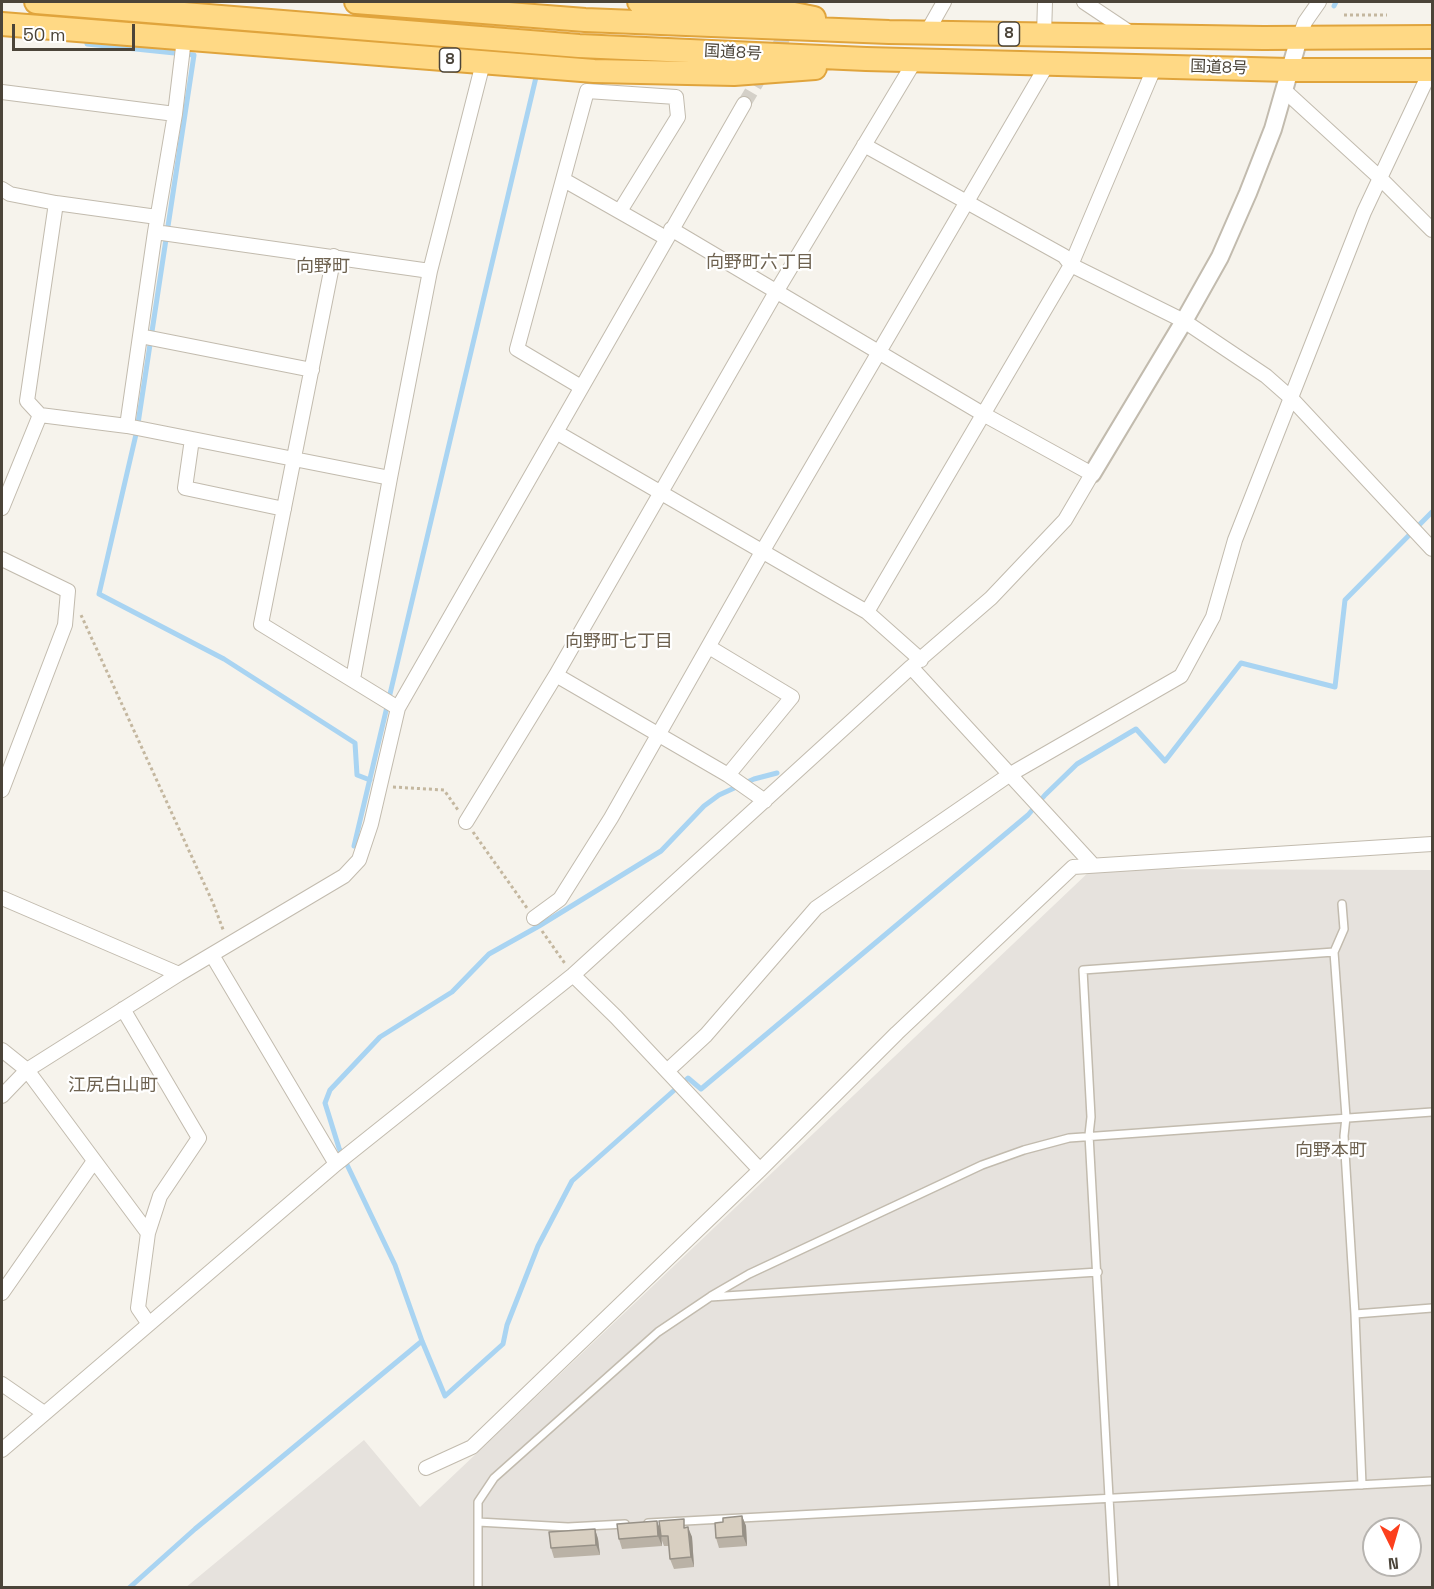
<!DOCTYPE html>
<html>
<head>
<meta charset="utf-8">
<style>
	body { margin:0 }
	#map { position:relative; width:1434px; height:1589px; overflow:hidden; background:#f6f3ec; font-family:"Space Grotesk",sans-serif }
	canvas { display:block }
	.frame { position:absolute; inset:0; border:3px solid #4b4439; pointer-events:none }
	.north { position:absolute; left:1362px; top:1517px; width:60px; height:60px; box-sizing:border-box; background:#fff; border:2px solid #b7b4b0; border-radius:50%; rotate:175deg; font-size:16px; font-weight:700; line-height:24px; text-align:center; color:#4b4439 }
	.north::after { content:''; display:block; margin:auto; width:21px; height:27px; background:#fc3f1d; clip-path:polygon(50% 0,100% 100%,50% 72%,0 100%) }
	.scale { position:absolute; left:12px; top:24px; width:123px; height:27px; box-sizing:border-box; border:3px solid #4b4439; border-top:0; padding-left:8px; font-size:18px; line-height:21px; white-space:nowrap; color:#4b4439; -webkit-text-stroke:4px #fff; paint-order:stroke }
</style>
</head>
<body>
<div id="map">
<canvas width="1434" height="1589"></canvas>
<div class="frame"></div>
<div class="north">N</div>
<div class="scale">50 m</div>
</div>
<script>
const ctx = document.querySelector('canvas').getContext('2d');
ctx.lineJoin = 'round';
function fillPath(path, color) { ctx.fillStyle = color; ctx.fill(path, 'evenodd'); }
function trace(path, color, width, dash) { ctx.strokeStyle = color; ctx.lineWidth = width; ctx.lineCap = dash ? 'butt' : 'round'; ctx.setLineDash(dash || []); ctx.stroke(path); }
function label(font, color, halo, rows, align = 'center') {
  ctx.font = font + ' "Space Grotesk","Noto Sans JP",sans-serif'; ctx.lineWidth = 4.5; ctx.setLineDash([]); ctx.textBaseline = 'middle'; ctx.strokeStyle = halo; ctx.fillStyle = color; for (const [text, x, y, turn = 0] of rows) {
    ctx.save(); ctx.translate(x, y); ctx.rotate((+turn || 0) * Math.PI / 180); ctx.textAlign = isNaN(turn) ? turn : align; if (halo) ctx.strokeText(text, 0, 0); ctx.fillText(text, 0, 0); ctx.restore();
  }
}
const industrial = new Path2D(`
	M 1092,869 L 1432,870 L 1432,1587 L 185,1588 L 364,1440 L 420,1507 ZM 1374,1529 L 1410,1529 L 1410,1565 L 1374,1565 Z`);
const stream = new Path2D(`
	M 1334,6 L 1336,2
	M 86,36 L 87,44 L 194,55 L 137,430 L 99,594 L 224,659 L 355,743 L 357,775 L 370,780
	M 777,773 L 754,779 L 719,795 L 704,806 L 661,851 L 539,926 L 489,954 L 452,992 L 380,1037 L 330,1090 L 325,1103 L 339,1148 L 395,1265 L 422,1341 L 445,1396 L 503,1344 L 507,1325 L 538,1246 L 572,1181 L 688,1078 L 701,1089 L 1028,815 L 1045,795 L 1077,764 L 1136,729 L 1165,761 L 1241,663 L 1335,687 L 1345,600 L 1432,512
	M 354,846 L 537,73
	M 129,1588 L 195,1529 L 422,1341`);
const minorTunnel = new Path2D(`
	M 744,104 L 805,2`);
const path = new Path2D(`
	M 1344,15 L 1387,15
	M 81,615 L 213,903 L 224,932
	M 393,787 L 444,790 L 458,810
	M 473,832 L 527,908
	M 542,931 L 566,965`);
const service = new Path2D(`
	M 1342,904 L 1344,929 L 1334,952 L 1346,1117 L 1344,1136 L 1355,1314
	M 711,1296 L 749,1274 L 982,1165 L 1024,1150 L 1069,1138 L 1432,1112
	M 1362,1485 L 1355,1314 L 1432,1308
	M 478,1522 L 568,1527 L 625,1524
	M 648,1523 L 1432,1481
	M 478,1588 L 478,1502 L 494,1478 L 658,1332 L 710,1297 L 1098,1272
	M 1114,1588 L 1089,1135 L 1091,1117 L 1083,970 L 1334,952`);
const minor = new Path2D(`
	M 1084,2 L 1132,34
	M 927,32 L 944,2
	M 1044,35 L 1045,2
	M 1299,38 L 1305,22 L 1319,2
	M 1285,91 L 1379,177 L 1432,230
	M 2,92 L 175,114 L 155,232 L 127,426 L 40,415 L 27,401 L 56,203
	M 175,114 L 184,39
	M 864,145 L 1064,256 L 1071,265 L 1184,321 L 1266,376 L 1291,398 L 1432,549
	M 564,180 L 666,238
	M 2,189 L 10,194 L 56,203 L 157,217
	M 155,232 L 430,271
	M 334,256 L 261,624 L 398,708
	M 140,336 L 312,370
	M 581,387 L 517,349 L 587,91 L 676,97 L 678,117 L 620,211
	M 127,426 L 390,478 L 430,271 L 483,63
	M 556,432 L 867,612 L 921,660
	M 192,439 L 185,488 L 284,509
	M 2,508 L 40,415
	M 2,559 L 68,591 L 65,625 L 2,790
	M 867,612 L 1071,265 L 1155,66
	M 709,647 L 792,697 L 728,775
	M 911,667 L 1093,865
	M 556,675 L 728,775 L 765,801
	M 353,679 L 390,478
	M 466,822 L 556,675 L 776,292 L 916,59
	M 2,898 L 179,974
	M 534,918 L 560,899 L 611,818 L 762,552 L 1048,63
	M 212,955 L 336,1164
	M 573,975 L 616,1017 L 760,1170
	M 123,1009 L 199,1138 L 160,1196 L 148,1233
	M 2,1050 L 27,1070 L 148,1233 L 138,1308 L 149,1324
	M 667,1071 L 706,1035 L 816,908 L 1009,775 L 1181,676 L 1213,617 L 1235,540 L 1364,212 L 1431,70
	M 2,1096 L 27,1070 L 179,974 L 344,876 L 359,860 L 371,824 L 398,708 L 744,104
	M 2,1293 L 94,1161
	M 2,1384 L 44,1413
	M 2,1450 L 336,1164 L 573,975 L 911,667 L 991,598 L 1065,520 L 1092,474 L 983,414 L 671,229
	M 426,1468 L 472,1447 L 760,1170 L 897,1033 L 1073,867 L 1432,844`);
const tertiary = new Path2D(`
	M 1092,474 L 1184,321 L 1220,257 L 1248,193 L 1273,129 L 1299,38`);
const trunk = new Path2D(`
	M 36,2 L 579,46 L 866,59 L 1289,70 L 1432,70
	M 356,2 L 585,20 L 889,32 L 1263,38 L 1432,37
	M 639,2 L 784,12 L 814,18
	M 2,24 L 594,71 L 734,74 L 815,68`);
const wall = new Path2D(`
	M 742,1516 L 746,1526 L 747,1546 L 719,1548 L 716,1538 L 723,1522 Z
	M 687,1528 L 692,1537 L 694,1567 L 674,1569 L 670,1559 L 669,1546 L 664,1546 L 661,1538 L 662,1546 L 622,1549 L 619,1539 L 660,1529 Z
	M 595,1529 L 598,1539 L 600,1555 L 554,1558 L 551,1548 Z`);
const shadedWall = new Path2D(`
	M 742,1516 L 746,1526 L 747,1546 L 743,1536 Z
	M 657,1521 L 661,1531 L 662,1546 L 658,1536 Z
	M 688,1527 L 692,1537 L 694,1567 L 691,1557 Z
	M 595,1529 L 598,1539 L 600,1555 L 596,1545 Z`);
const building = new Path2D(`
	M 742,1516 L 743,1536 L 716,1538 L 715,1523 L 723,1522 L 723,1518 Z
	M 684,1519 L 684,1528 L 688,1527 L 691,1557 L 670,1559 L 668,1536 L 661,1536 L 659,1521 Z
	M 657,1521 L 658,1536 L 619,1539 L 617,1524 Z
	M 595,1529 L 596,1545 L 551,1548 L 549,1532 Z`);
const shields = [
	[1009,34,21],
	[450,60,21]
];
const shieldNames = [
	["8",1009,34],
	["8",450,60]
];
const streetNames = [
	["国道8号",733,53,3],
	["国道8号",1219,68,2]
];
const neighbourhoodNames = [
	["向野町六丁目",760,263],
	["向野町",323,267],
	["向野町七丁目",619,642],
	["江尻白山町",113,1086],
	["向野本町",1331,1151]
];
fillPath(industrial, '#e6e2dd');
trace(stream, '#a9d4f2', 5);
trace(minorTunnel, '#d4d0c8', 14, [14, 7]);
trace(service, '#c2bbae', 10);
trace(minor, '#c2bbae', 16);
trace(tertiary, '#c2bbae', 20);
trace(trunk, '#e0a43c', 26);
trace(path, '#c4b79f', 3, [3, 3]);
trace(service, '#fff', 7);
trace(minor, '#fff', 14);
trace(tertiary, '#fff', 16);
trace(trunk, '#ffd985', 22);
fillPath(wall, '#bab2a6');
fillPath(shadedWall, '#979187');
fillPath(building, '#d8cfc1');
trace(building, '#979187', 1.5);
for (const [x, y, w] of shields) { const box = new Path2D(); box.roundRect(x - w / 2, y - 12, w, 24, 4.5); ctx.fillStyle = '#fff'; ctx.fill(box); trace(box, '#4b4439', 1.5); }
label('bold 15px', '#4b4439', null, shieldNames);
label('16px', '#4b4439', '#fff', streetNames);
label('18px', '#6e6250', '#fff', neighbourhoodNames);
</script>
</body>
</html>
